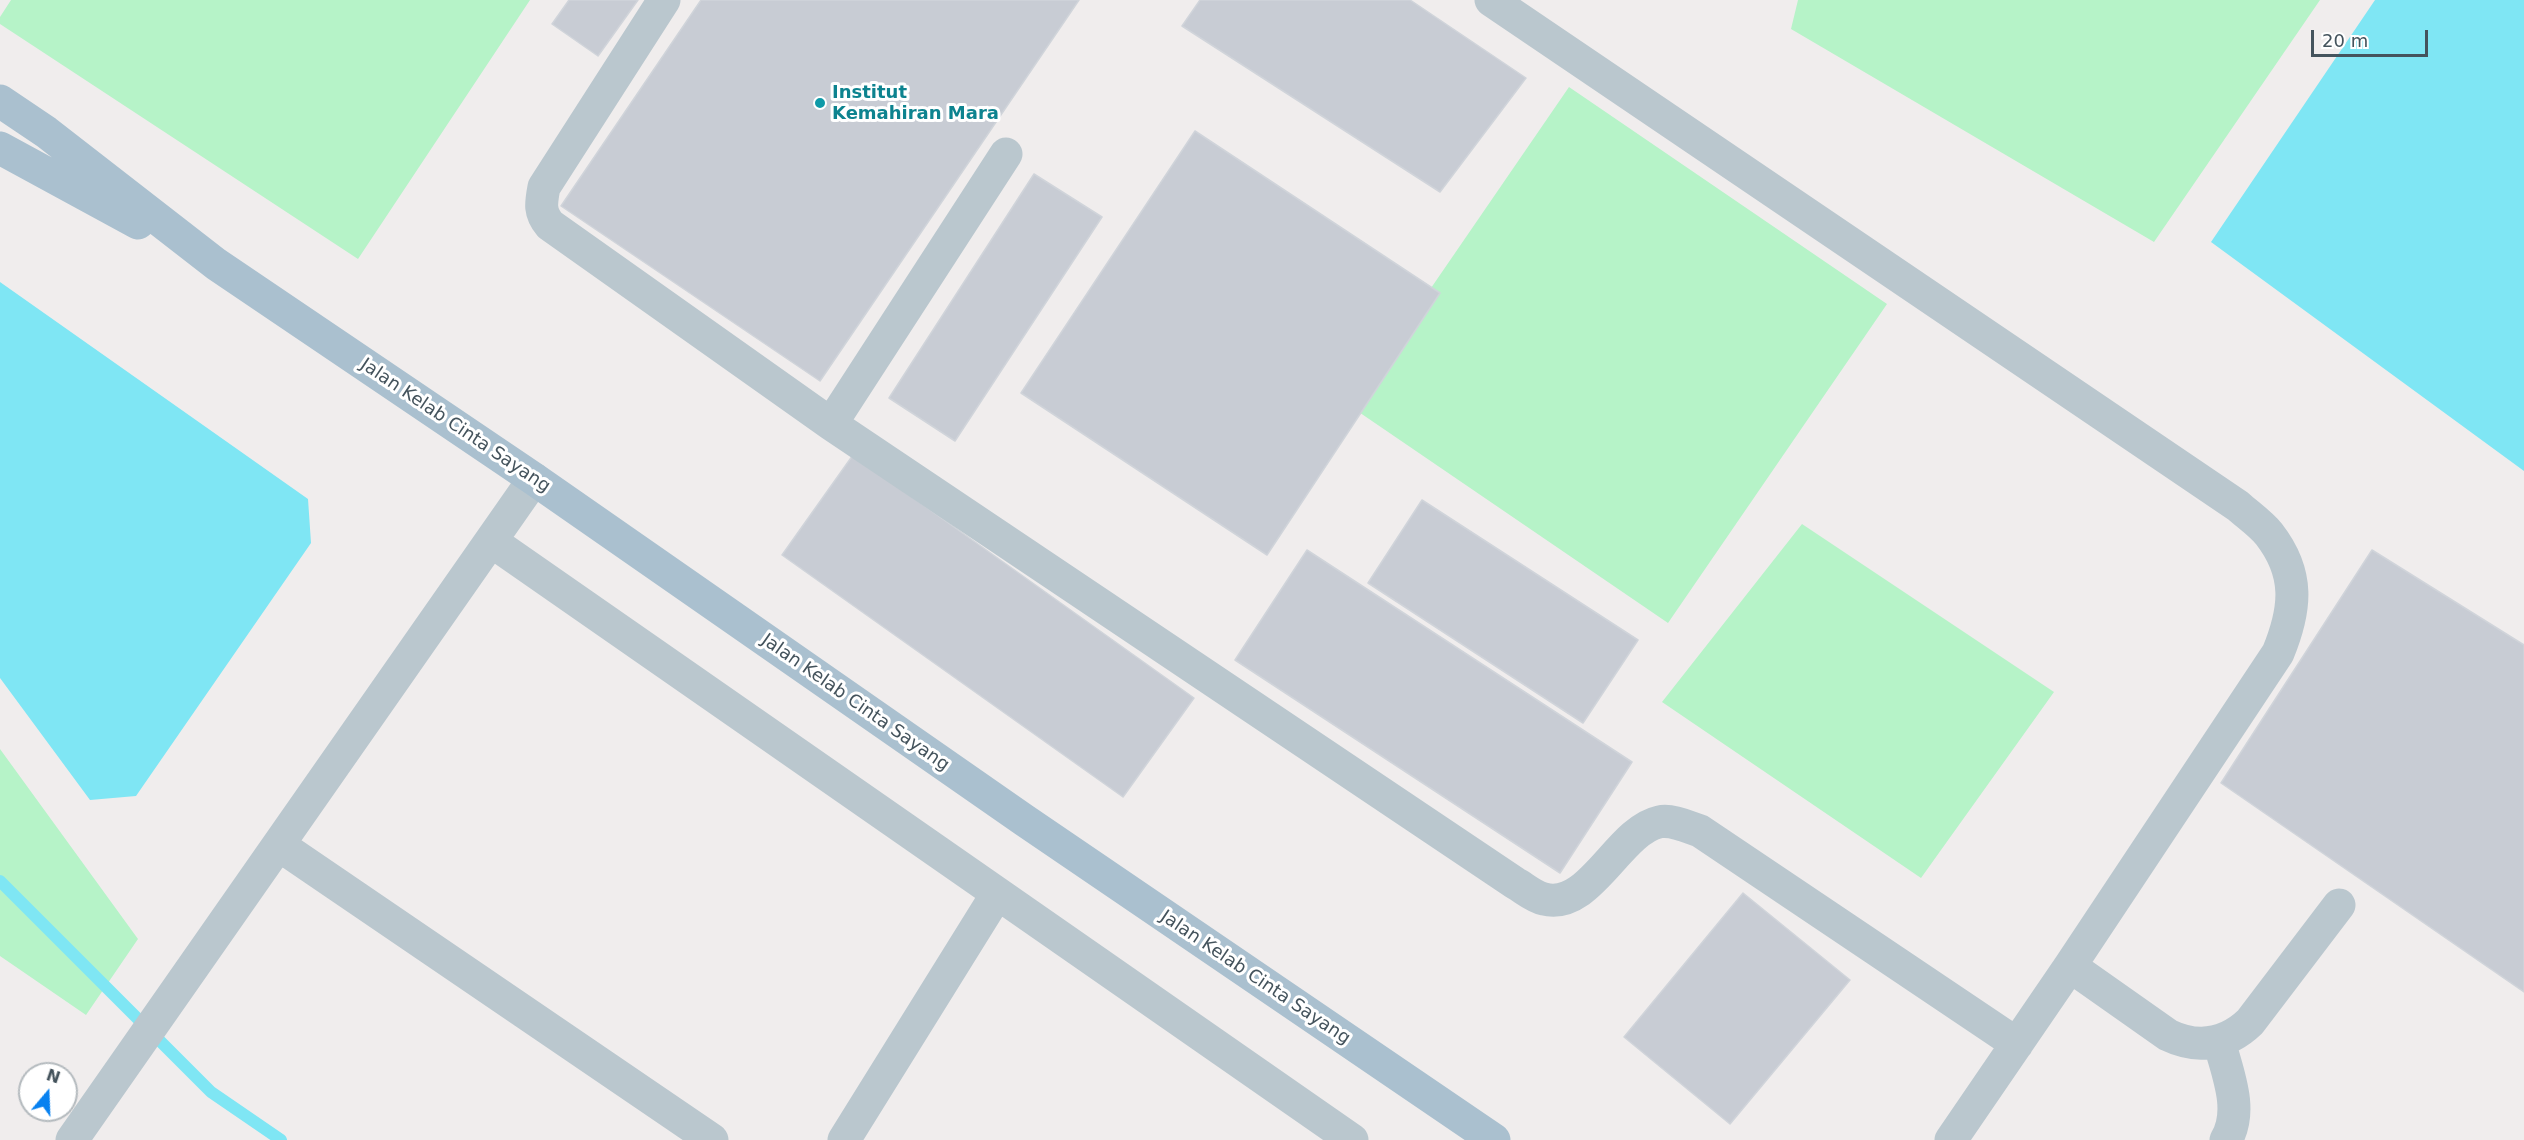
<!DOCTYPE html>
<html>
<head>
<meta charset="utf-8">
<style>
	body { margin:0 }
	#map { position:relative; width:2524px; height:1140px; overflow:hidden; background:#f0eded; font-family:"DejaVu Sans",sans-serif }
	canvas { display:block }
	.north { position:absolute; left:18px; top:1062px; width:60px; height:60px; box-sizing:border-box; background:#fff; border:2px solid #b4babe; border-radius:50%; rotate:19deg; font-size:16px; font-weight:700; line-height:24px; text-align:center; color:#44535c }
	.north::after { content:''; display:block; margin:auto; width:21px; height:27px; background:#0781f0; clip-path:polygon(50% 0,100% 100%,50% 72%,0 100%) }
	.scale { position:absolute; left:2311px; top:30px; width:117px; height:27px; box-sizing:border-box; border:3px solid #44535c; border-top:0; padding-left:8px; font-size:18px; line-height:21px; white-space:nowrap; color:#44535c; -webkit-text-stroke:4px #fff; paint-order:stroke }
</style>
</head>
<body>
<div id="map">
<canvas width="2524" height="1140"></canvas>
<div class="north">N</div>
<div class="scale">20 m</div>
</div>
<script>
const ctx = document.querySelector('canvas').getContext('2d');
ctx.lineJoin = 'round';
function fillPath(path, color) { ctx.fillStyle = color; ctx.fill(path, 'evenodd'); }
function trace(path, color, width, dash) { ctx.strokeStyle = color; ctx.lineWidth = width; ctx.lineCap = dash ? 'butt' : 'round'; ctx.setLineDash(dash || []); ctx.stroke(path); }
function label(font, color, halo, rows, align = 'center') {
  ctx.font = font + ' "DejaVu Sans",sans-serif'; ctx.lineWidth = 6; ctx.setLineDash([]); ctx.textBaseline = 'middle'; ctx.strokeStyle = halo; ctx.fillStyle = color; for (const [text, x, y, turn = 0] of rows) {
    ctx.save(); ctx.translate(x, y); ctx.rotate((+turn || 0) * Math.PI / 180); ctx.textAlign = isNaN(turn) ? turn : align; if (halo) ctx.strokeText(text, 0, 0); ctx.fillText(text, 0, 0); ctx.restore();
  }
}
const green = new Path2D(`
	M 11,0 L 530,0 L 358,259 L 0,24 L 0,17 Z
	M 1798,0 L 2320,0 L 2154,242 L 1791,29 Z
	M 1569,87 L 1887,304 L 1668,623 L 1350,406 Z
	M 1802,524 L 2054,692 L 1921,878 L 1662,702 Z
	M 0,749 L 138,939 L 86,1015 L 0,956 Z`);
const water = new Path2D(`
	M 2375,0 L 2524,0 L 2524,471 L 2211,242 Z
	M 0,282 L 308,499 L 311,543 L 136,796 L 90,800 L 0,678 Z`);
const stream = new Path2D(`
	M 0,881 L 211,1092 L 281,1140`);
const building = new Path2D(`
	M 569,0 L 638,0 L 598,56 L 552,24 Z
	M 701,0 L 1079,0 L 820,381 L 561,206 Z
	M 1200,0 L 1410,0 L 1526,78 L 1440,192 L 1182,26 Z
	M 1195,131 L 1440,293 L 1267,555 L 1021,393 Z
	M 1034,174 L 1102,217 L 955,441 L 889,398 Z
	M 853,455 L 1194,698 L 1123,797 L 782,555 Z
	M 1422,500 L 1638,640 L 1583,723 L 1368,583 Z
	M 1307,550 L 1632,762 L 1560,873 L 1235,660 Z
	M 2372,550 L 2524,645 L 2524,992 L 2221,783 Z
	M 1743,893 L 1850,980 L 1730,1124 L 1624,1037 Z`);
const minor = new Path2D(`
	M 664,0 L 544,187 C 541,203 539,212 550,225 L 831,424 L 1515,883 C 1524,888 1534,897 1544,899 C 1590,911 1618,831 1659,822 C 1672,819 1688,827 1700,831 L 2017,1044
	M 1491,0 L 2238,506 C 2248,515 2261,524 2269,534 C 2300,574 2296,609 2278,653 L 2070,966 L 1951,1140
	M 831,424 L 1006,154
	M 491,541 L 1352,1140
	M 279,845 L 712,1140
	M 2070,966 L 2168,1035 C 2197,1049 2226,1045 2250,1022 L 2339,905
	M 2219,1041 C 2227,1072 2244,1110 2226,1140
	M 72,1140 L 534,479
	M 844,1140 L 997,894`);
const major = new Path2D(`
	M 0,101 L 46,132 L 216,264 L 534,479 L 1024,820 L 1494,1140
	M 0,148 L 138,223`);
const markers = [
	[820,103,6,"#0f9aa8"]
];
const cultureNames = [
	["Institut",832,93],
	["Kemahiran Mara",832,114]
];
const streetNames = [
	["Jalan Kelab Cinta Sayang",455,426,34],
	["Jalan Kelab Cinta Sayang",855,703,35],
	["Jalan Kelab Cinta Sayang",1255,978,34]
];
fillPath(green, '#b6f3c8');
fillPath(water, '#7fe6f4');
trace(stream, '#7fe6f4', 12);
fillPath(building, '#c8ccd4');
trace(building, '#d0d4da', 1.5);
trace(minor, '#bac7ce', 33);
trace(major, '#aac0cf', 33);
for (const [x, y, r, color] of markers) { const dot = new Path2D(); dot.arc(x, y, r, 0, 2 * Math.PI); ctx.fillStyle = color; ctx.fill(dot); trace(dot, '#fff', 2); }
label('bold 18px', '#0d838f', '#fff', cultureNames, 'left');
label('18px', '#44535c', '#fff', streetNames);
</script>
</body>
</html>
